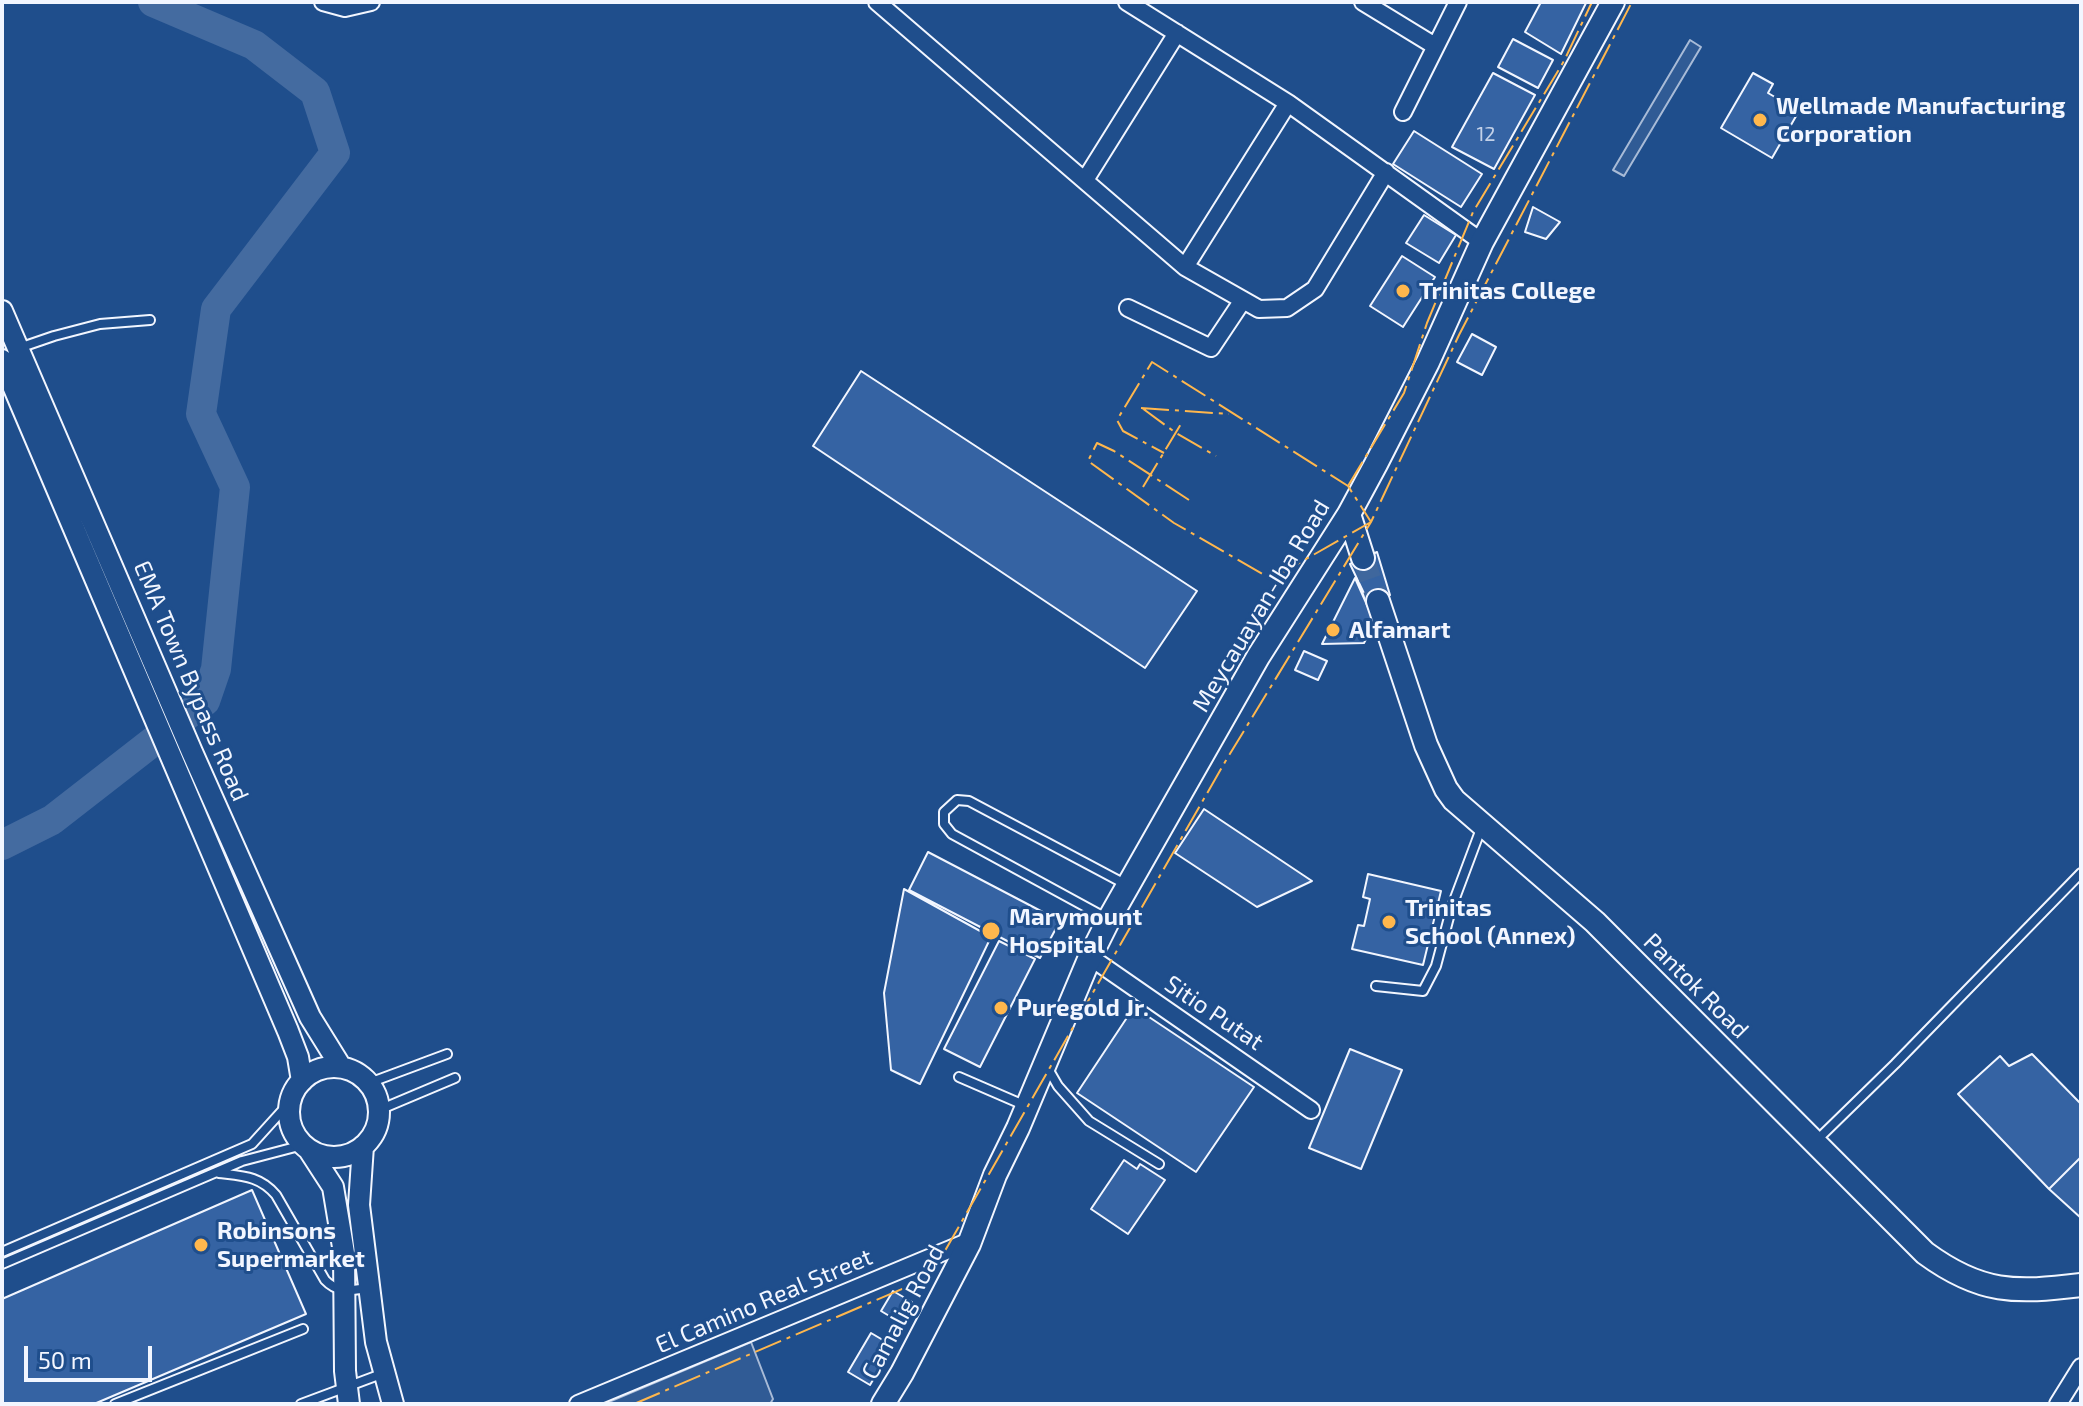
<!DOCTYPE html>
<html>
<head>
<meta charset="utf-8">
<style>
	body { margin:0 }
	#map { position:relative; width:2083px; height:1406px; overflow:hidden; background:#1f4e8c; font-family:"Exo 2",sans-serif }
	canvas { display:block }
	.frame { position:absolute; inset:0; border:4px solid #f2f6ff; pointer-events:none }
	.scale { position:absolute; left:24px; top:1346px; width:128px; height:36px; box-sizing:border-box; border:4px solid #f2f6ff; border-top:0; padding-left:10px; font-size:24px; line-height:28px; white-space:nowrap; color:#f2f6ff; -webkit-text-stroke:6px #1f4e8c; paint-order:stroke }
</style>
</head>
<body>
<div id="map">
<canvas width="2083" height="1406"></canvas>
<div class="frame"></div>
<div class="scale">50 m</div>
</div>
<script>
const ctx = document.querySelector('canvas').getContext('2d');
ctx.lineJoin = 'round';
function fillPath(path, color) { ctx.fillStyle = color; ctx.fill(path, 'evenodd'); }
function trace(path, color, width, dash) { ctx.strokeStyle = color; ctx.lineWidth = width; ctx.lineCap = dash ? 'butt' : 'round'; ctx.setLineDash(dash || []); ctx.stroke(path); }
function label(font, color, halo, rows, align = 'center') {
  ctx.font = font + ' "Exo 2",sans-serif'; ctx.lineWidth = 6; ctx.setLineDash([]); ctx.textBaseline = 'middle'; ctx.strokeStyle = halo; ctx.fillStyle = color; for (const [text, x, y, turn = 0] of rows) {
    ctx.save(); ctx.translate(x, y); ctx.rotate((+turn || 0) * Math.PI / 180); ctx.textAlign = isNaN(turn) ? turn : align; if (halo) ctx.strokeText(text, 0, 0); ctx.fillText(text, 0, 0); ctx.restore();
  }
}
const built = new Path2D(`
	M 1690,40 L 1701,47 L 1624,176 L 1613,170 Z
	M 751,1342 L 773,1399 L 770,1404 L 604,1404 Z`);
const river = new Path2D(`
	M 2,845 L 52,820 L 205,701 L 216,669 L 235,487 L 201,414 L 216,309 L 335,153 L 315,92 L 254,45 L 153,2`);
const building = new Path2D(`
	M 1541,2 L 1586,3 L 1561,54 L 1525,32 Z
	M 1513,39 L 1553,60 L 1538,88 L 1498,67 Z
	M 1493,73 L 1535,95 L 1494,169 L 1452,147 Z
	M 1753,73 L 1773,84 L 1768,93 L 1799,111 L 1772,158 L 1721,128 Z
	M 1414,131 L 1482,174 L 1461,207 L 1393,164 Z
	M 1533,207 L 1560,222 L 1546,239 L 1525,232 Z
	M 1424,215 L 1456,235 L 1439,263 L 1406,243 Z
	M 1402,256 L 1435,277 L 1403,327 L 1370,306 Z
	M 1472,334 L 1496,347 L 1482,375 L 1457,362 Z
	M 861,371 L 1197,591 L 1145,668 L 813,446 Z
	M 1377,552 L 1390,595 L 1370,606 L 1350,564 Z
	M 1355,578 L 1375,623 L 1364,643 L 1322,644 Z
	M 1304,651 L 1327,661 L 1318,680 L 1295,670 Z
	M 1204,809 L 1312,881 L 1257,907 L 1175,853 Z
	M 928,852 L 1060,921 L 1040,958 L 909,890 Z
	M 1368,874 L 1441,891 L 1423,965 L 1352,949 L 1358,925 L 1364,926 L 1370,899 L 1363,897 Z
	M 904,889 L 991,937 L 920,1084 L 891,1070 L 884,993 Z
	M 999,941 L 1035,959 L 980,1067 L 944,1049 Z
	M 1134,1007 L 1254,1087 L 1196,1172 L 1077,1093 Z
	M 1350,1049 L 1402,1070 L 1361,1169 L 1309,1148 Z
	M 2032,1054 L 2081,1104 L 2081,1157 L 2049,1189 L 1958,1094 L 2000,1056 L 2009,1066 Z
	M 2081,1157 L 2081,1218 L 2049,1189 Z
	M 1124,1160 L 1137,1169 L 1140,1164 L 1165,1180 L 1128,1234 L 1091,1209 Z
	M 252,1190 L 306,1314 L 94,1404 L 2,1404 L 2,1299 Z
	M 893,1291 L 912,1302 L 901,1323 L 881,1311 Z
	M 871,1333 L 893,1346 L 870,1385 L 848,1372 Z`);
const secondaryTunnel = new Path2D(`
	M 1363,558 L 1378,601`);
const service = new Path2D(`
	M 19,348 L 54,336 L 100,324 L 150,320
	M 1108,919 L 952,834 L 944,824 L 944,812 L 957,800 L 969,801 L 1125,884
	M 1376,986 L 1423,991 L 1436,966 L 1452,906 L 1482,826
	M 1047,1067 L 1058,1086 L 1089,1121 L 1159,1164
	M 959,1077 L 1026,1106
	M 369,1083 L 447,1054
	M 379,1110 L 455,1078
	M 1817,1140 L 1895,1064 L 2081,873
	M 219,1173 C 243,1176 260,1176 276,1195 L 325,1280 C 338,1294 352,1290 369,1288
	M 2,1252 L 252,1144 L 291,1101
	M 2,1264 L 242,1161 L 303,1145
	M 115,1404 L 303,1329
	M 301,1404 L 384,1373`);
const minor = new Path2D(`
	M 323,2 L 345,8 L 371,2
	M 877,2 L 1185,267 L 1259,309 L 1287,308 L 1315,289 L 1386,172
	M 1127,2 L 1288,103 L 1482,242
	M 1363,2 L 1435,46
	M 1403,112 L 1458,2
	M 1085,180 L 1177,33
	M 1185,267 L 1288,103
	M 1128,308 L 1211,348 L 1243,300
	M 1090,957 L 1311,1110
	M 578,1404 L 965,1243 L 969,1244
	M 2058,1404 L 2081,1367`);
const tertiary = new Path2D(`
	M 2,311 L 192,752 L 310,1017 L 341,1067
	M 2,360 L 288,1031 L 298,1057 L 302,1081
	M289 1112a45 45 0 1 1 90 0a45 45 0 1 1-90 0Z
	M 363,1146 L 359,1205 L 376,1342 L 393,1404
	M 309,1150 L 333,1187 L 344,1253 L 345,1371 L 349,1404`);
const secondary = new Path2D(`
	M 1349,514 L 1363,558
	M 1378,601 L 1426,745 L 1446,789 L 1454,800 L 1595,922 L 1925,1253 C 1981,1294 2015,1293 2081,1285
	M 883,1404 L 902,1373 L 969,1244 L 995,1175 L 1018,1128 L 1090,957 L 1109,919 L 1258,657 L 1349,514 L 1376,464 L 1428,362 L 1482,242 L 1613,2`);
const power = new Path2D(`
	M 1141,408 L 1229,414
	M 1142,408 L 1176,433 L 1216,456
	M 1348,486 L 1404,393 L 1427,323 L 1473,212 L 1564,61 L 1592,2
	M 1143,487 L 1181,424
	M 1189,500 L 1114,451 L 1097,443 L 1088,461 L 1174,523 L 1271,579 L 1371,522 L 1459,335 L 1632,2
	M 634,1404 L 930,1277 L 1225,762 L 1371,522 L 1348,486 L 1152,362 L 1117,420 L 1123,431 L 1164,453`);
const markers = [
	[1760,120,8,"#ffb74d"],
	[1403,291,8,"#ffb74d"],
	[1333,630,8,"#ffb74d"],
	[1389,922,8,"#ffb74d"],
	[991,931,10,"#ffb74d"],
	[1001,1008,8,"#ffb74d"],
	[201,1245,8,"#ffb74d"]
];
const numberNames = [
	["12",1486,134]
];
const poiNames = [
	["Wellmade Manufacturing",1776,106],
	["Corporation",1776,134],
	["Trinitas College",1419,291],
	["Alfamart",1349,630],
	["Trinitas",1405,908],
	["School (Annex)",1405,936],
	["Marymount",1009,917],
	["Hospital",1009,945],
	["Puregold Jr.",1017,1008],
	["Robinsons",217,1231],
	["Supermarket",217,1259]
];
const streetNames = [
	["Meycauayan-Iba Road",1261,606,-59],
	["EMA Town Bypass Road",191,681,67],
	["Pantok Road",1696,986,45],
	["Sitio Putat",1214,1013,34],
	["El Camino Real Street",764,1301,-23],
	["Camalig Road",903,1312,-62]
];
fillPath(built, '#305b95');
trace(built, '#a8bbd7', 2);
trace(river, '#446ba0', 30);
fillPath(building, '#3563a3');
trace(building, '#f2f6ff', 2);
trace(secondaryTunnel, '#3f679d', 22, [22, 11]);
trace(service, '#f2f6ff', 12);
trace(minor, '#f2f6ff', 20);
trace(tertiary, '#f2f6ff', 24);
trace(secondary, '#f2f6ff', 26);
trace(service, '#1f4e8c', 8);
trace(minor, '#1f4e8c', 16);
trace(tertiary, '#1f4e8c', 20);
trace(secondary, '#1f4e8c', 22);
trace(power, '#ffb74d', 2, [28, 6, 4, 6]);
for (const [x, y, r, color] of markers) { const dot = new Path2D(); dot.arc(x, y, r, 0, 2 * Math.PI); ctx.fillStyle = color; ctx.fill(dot); trace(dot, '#1f4e8c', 3); }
label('20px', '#c3d1e8', null, numberNames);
label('bold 24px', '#f2f6ff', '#1f4e8c', poiNames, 'left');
label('24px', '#f2f6ff', '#1f4e8c', streetNames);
</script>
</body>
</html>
